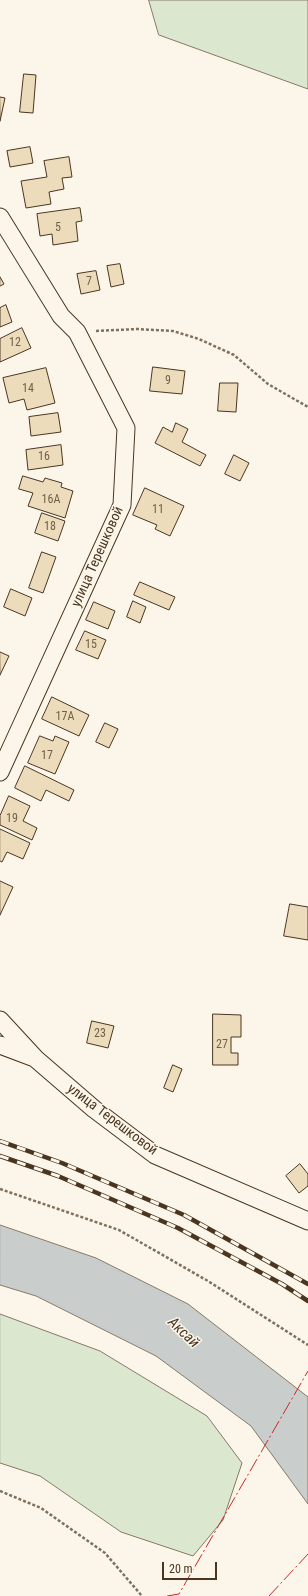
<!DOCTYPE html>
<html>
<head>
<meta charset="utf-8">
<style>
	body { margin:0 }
	#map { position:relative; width:308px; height:1596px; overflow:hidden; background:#fbf6e9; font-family:"Roboto Condensed",sans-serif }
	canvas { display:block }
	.scale { position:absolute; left:162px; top:1562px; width:55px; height:18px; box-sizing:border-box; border:2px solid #4a3520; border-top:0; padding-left:5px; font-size:12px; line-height:14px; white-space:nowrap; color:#4a3520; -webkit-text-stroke:3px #fbf6e9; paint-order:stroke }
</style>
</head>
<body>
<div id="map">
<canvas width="308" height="1596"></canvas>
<div class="scale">20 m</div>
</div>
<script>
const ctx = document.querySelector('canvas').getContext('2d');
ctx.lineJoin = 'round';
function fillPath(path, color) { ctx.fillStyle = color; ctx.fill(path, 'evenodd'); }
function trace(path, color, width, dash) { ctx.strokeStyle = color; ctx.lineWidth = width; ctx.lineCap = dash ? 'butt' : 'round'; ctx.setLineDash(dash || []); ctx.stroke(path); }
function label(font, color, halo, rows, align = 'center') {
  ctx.font = font + ' "Roboto Condensed",sans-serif'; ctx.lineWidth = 3; ctx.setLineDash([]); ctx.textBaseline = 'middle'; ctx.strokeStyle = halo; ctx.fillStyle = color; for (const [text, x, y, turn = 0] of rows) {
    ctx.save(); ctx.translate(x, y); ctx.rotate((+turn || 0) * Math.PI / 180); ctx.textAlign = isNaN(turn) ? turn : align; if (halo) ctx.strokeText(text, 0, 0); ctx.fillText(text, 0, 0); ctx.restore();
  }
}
const green = new Path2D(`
	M 149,0 L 308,0 L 308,89 L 159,35 Z
	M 0,1314 L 100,1351 L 207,1416 L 242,1463 L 223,1520 L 193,1556 L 121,1532 L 40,1476 L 0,1463 Z`);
const water = new Path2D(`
	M 0,1225 L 96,1258 L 188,1304 L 308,1397 L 308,1504 L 251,1426 L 156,1356 L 36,1296 L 0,1285 Z`);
const building = new Path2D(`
	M 24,74 L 36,75 L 33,113 L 20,112 Z
	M 0,97 L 5,98 L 0,121 Z
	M 30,147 L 33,163 L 10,167 L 7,151 Z
	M 69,157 L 72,177 L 62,178 L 64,189 L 49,192 L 51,204 L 26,208 L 21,181 L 47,177 L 44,161 Z
	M 80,208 L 82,221 L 76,222 L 78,241 L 53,245 L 52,234 L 40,236 L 37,214 Z
	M 120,264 L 124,284 L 111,287 L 107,266 Z
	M 96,271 L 100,290 L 81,294 L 77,274 Z
	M 0,277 L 4,284 L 0,286 Z
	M 6,305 L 12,322 L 0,327 L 0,308 Z
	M 22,328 L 31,348 L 0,362 L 0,339 Z
	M 153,367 L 185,371 L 182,394 L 150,391 Z
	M 46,368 L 55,403 L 27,410 L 24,399 L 9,403 L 3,378 Z
	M 220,383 L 238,383 L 236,412 L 218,411 Z
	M 58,413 L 61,432 L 31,436 L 29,417 Z
	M 176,423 L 188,429 L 182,442 L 206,455 L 200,466 L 155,443 L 163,427 L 172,432 Z
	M 61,445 L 63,465 L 28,470 L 26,450 Z
	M 234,455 L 249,463 L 240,481 L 225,474 Z
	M 23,476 L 43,482 L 45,478 L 62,483 L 61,487 L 73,491 L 65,518 L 28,506 L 33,493 L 19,489 Z
	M 145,488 L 184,506 L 170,536 L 155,529 L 157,525 L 133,515 Z
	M 42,513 L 65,521 L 58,541 L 35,533 Z
	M 42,552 L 56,557 L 43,593 L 29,588 Z
	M 140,582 L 175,597 L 169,610 L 134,595 Z
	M 11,589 L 32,598 L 25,616 L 4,607 Z
	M 133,601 L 146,607 L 140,623 L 127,617 Z
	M 94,602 L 115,611 L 108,629 L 86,620 Z
	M 85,631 L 106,640 L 98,659 L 76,650 Z
	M 0,652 L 9,656 L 0,675 Z
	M 52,697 L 89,715 L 79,736 L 42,719 Z
	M 105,723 L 118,729 L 109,748 L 96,742 Z
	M 40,736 L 53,741 L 55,736 L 69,742 L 55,774 L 28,763 Z
	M 25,766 L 74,790 L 69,801 L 46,790 L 41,801 L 15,788 Z
	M 9,796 L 30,806 L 23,821 L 37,828 L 32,840 L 0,825 L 0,816 Z
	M 0,829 L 30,843 L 23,859 L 7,852 L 2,862 L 0,861 Z
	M 0,881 L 13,887 L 0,915 Z
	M 290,904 L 308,907 L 308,940 L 284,936 Z
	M 213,1014 L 241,1015 L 241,1037 L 231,1037 L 231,1053 L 238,1053 L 238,1065 L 213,1065 Z
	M 92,1021 L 114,1026 L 108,1048 L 87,1043 Z
	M 173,1065 L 182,1069 L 173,1092 L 164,1088 Z
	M 300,1164 L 308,1174 L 308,1186 L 299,1193 L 286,1176 Z`);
const path = new Path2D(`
	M 96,331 L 137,329 L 173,331 L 199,339 L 234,355 L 268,384 L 308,407
	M 0,1189 L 119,1230 L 208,1281 L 308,1345
	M 0,1491 L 41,1508 L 105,1553 L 142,1596`);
const minor = new Path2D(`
	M 0,217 L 61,316 L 77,332 L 126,428 L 122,505 L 0,772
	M 0,1020 L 36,1059 L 94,1109 L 155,1155 L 308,1221
	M 0,1045 L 32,1057`);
const rail = new Path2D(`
	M 0,1141 L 62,1163 L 184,1215 L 308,1284
	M 0,1156 L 58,1176 L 178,1228 L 282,1284 L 308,1301`);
const power = new Path2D(`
	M 167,1596 L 179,1594 L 308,1371
	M 269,1596 L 308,1554`);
const numberNames = [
	["5",58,228],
	["7",89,282],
	["12",15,343],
	["9",168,381],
	["14",28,389],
	["16",44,457],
	["16А",51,500],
	["11",158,510],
	["18",50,527],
	["15",91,645],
	["17А",65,717],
	["17",47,756],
	["19",12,819],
	["23",100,1034],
	["27",222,1045]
];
const streetNames = [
	["улица Терешковой",98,557,-66],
	["улица Терешковой",112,1120,37]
];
const waterNames = [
	["Аксай",183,1333,44]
];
fillPath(green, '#dce7d0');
trace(green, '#887966', 1);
fillPath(water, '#c9cecd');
trace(water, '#887966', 1);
fillPath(building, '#ecdcbc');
trace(building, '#4a3520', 1);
trace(minor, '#4a3520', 19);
trace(path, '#7f6f5c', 2.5, [3, 2]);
trace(minor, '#fbf6e9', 17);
trace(rail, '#4a3520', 4.5);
trace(rail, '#fbf6e9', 3, [9]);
trace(power, '#c62828', 1, [14, 3, 2, 3]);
label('12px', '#725f47', null, numberNames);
label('14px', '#4a3520', '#fbf6e9', streetNames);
label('italic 15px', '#4a3520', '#fbf6e9', waterNames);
</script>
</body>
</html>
